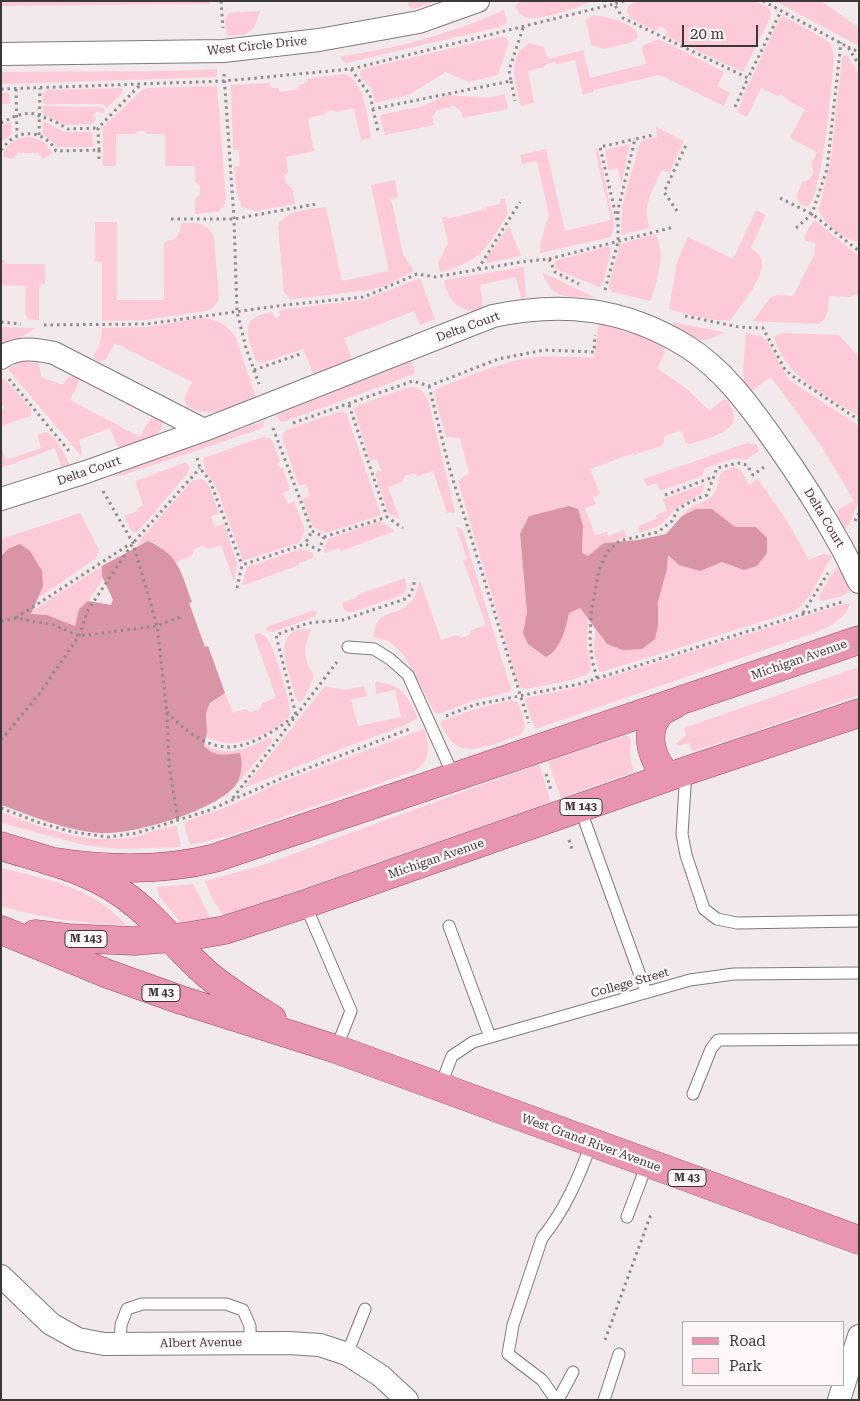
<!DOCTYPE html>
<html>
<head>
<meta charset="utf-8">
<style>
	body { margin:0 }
	#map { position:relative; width:860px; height:1401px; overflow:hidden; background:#f1e9eb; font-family:"Roboto Serif",serif }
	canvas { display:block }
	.frame { position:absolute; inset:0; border:2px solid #3b3839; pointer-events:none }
	.legend { position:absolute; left:682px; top:1321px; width:162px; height:65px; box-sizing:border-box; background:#fef6f8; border:1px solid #b0aaac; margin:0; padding:6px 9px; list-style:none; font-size:15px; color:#3b3839 }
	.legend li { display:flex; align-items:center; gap:10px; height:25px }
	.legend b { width:25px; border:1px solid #b0aaac }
	.scale { position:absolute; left:682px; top:25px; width:76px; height:22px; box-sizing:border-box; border:2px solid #3b3839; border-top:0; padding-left:6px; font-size:15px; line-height:18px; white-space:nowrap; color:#3b3839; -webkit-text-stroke:4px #fef6f8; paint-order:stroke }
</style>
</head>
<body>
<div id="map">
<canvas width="860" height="1401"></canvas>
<div class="frame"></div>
<ul class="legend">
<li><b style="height:6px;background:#e795b1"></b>Road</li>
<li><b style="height:14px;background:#fccbd7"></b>Park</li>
</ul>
<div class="scale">20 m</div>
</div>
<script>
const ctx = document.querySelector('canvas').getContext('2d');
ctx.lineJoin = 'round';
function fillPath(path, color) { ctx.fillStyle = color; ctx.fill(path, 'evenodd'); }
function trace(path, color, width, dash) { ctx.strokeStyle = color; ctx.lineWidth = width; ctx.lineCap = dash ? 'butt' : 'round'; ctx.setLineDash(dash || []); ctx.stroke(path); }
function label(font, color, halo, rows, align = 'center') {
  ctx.font = font + ' "Roboto Serif",serif'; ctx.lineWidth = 5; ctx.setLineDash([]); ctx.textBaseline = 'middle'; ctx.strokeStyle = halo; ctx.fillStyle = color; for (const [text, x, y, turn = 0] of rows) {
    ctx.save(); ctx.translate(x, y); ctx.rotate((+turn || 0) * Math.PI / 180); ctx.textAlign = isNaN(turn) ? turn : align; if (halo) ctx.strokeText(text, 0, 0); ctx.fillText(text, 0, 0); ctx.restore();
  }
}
const green = new Path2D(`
	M 1,1 L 210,1 L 210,4 L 1,6 Z
	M 408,1 L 437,1 L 414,9 L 409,7 Z
	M 522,1 L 592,1 C 580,7 537,22 525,17 C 520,15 517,10 515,5 Z
	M 638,1 L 756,1 L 770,9 L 771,16 L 743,72 L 666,36 L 668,31 L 659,26 L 656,31 L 630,18 L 627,10 L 629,5 Z
	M 775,1 L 821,1 L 859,28 L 859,46 Z
	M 504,10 L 507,23 L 499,27 L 346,63 L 341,59 L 341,56 C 397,49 453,33 504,10 Z
	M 260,11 C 253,33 251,35 227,36 L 225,20 L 229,13 Z
	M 593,15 C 605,16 638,23 638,37 L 632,42 L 604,49 L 591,45 L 586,20 Z
	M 783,16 L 824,39 L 830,43 L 834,55 C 832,79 823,194 808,206 L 800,205 L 796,196 L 803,181 L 809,180 L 814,172 L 811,165 L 817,152 L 790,138 L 805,109 L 788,101 L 787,98 L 781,95 L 778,96 L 761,88 L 747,117 L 737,112 L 744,99 L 742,98 L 776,26 L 781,18 Z
	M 500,37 L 505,37 L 509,42 L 498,75 L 469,82 L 446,72 L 408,95 L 375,103 L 372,89 L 360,76 L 360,71 L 363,69 Z
	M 657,40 L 663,41 L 724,72 L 717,86 L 730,93 L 724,106 L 660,75 L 593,90 L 593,92 L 583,95 L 575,60 L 557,64 L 554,62 L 547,64 L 544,67 L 528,71 L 534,103 L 521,106 C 516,84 505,56 530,43 L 544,47 L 548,59 L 583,50 L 590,78 L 646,64 L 642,50 L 643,45 Z
	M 847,55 L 859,74 L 859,241 L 857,242 C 842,239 822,223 819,208 L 831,158 L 842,58 L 843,56 Z
	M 217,69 L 217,77 L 1,84 L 1,72 L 169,71 Z
	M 344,74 C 365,79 368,121 371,138 L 361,140 L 354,108 L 336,112 L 333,110 L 326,111 L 325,114 L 308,118 L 314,151 L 286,157 L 288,171 L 284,177 L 287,185 L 292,188 L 295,204 L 256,211 L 242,207 L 237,193 L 234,167 L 240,166 L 239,150 L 233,150 L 231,85 L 270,83 L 271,88 L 279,88 L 280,92 L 299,89 L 298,85 L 307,83 L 307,79 Z
	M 217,86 L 226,199 L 225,204 L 218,212 L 195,214 L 195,199 L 200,195 L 200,186 L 195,182 L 195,166 L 165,166 L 165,134 L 147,134 L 144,131 L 137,131 L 135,134 L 116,134 L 116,166 L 103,166 L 103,127 L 142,90 L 148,88 Z
	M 121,88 L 123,92 L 107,108 L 103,104 L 43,104 L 43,94 L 47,90 Z
	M 1,93 L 9,93 L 10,104 L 1,104 Z
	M 505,94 L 508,109 L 463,118 L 461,111 L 454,106 L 437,110 L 432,117 L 434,125 L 385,135 L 380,115 L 423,106 L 447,95 L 488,98 Z
	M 43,106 L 102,107 L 105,110 L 101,114 L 97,111 L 93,115 L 96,119 L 91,124 L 65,125 L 43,114 Z
	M 11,121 L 11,135 L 1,142 L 1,126 Z
	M 43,121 L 64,132 L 92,132 L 93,147 L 57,147 L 53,142 L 43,135 Z
	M 656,127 L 684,141 L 669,173 L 662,170 C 653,189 641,207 650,228 L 621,234 L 623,202 L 640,143 L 643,140 L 657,137 Z
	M 29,137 L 43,141 L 53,153 L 43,159 L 38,153 L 18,153 L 13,159 L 4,157 L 3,153 C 8,142 18,138 29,137 Z
	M 630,144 L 621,185 L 618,168 L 608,170 L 605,150 Z
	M 546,149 L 565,231 L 611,220 L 595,150 L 598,149 L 613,218 L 614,227 L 611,237 L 540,253 L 541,240 L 549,216 L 537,161 L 522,164 L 520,155 Z
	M 395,180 L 398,197 L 391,199 L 403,254 L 414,271 L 385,286 L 369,290 L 295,299 L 290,298 L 284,292 L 278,227 C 283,209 310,210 326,207 L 342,281 L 389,271 L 371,185 Z
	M 505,198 L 508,214 C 485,249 483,261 440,272 L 438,263 L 448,243 L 442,217 L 447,216 L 447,219 L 487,209 L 487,207 L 500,204 L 500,199 Z
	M 756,210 L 766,215 L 751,248 C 755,252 760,254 761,259 C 767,276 739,307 730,321 L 706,319 L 669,309 L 677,262 L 688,237 L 733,259 Z
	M 814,220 L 859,256 L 859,294 L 849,297 L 829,296 C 828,308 829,318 819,324 L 753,321 L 770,298 L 777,295 L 793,296 L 814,255 L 816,243 L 806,241 L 804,236 Z
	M 95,222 L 117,222 L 117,300 L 164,300 L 164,243 C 176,239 181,236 181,223 C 197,223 206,221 214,237 L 219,298 C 216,306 213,309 205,311 L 144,320 L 102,321 L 102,262 L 95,261 Z
	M 509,226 L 521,256 L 487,263 L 485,260 Z
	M 655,234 C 667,254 656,281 651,301 L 612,292 L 609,287 L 620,244 Z
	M 606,247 L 609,247 L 611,251 L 603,283 L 599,287 L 556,269 L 555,261 L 558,260 Z
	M 1,260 L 4,260 L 5,264 L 45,264 L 45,284 L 39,285 L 39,320 L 28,319 L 25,313 L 26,286 L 1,285 Z
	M 524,267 L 526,296 L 523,299 L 521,298 L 516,277 L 480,285 L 483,308 L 474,312 C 455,307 448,299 444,280 Z
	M 542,272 L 596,298 C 568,296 553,302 542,272 Z
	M 420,278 L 435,319 L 420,325 L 414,311 L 344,338 L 351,356 L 349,363 L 314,375 L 303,349 L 262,363 L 256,361 C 248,336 237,317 273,312 L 274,317 L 277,318 L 280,315 L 279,310 L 363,300 Z
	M 202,318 C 218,320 227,324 236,338 L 256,398 C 232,407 211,421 187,406 L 184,399 L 192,382 L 115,343 L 106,359 L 100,362 L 95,360 L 93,356 L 100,345 L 102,328 L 147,327 Z
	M 672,322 L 723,332 C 705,346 685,341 672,322 Z
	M 599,324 L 639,335 L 662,344 L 665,352 L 657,368 L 688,390 L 709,411 L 723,400 L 727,400 C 749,432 712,436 690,444 L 686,443 L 681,430 L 664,436 L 664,443 L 661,446 L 634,455 L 633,453 L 590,469 L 600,494 L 593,497 L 596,504 L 585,508 L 595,535 L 607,532 L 608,536 L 624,530 L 627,537 L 612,542 L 604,543 L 589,556 L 582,553 L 583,526 L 569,506 L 529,516 L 520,534 L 527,612 L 523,633 L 547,657 C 561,650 566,628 569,613 L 580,608 C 592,623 587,626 587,644 C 587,652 593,665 590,671 C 586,680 538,686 527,689 L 521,688 L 518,684 L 458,481 L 469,473 L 460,438 L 446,437 L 434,394 L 436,389 C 466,377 496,364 528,358 C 550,355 572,357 594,358 Z
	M 1,327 L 36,328 L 21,337 L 1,344 Z
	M 746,333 L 760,336 L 767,341 L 789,380 L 859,426 L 859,501 L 850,522 L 844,530 L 837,512 L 839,509 L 854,501 L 822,447 L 771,377 L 753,390 L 749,391 L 744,384 L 743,370 Z
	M 782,333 L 839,335 L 859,357 L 859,416 C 827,396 788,379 775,340 L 775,336 Z
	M 21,361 L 39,363 L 41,377 L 63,385 L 67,378 L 71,376 L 77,377 L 79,382 L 70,400 L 140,437 L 150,419 L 157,418 L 163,424 C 160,439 136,444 123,449 L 118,447 L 110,428 L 79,440 L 82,453 L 82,457 L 8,369 Z
	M 411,361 L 415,372 L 414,374 L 283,422 L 280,421 L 276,415 Z
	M 1,378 L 10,385 L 31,409 L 31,416 L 1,426 L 1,412 L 5,406 L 1,404 Z
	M 413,387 C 422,389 424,393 428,400 L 455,511 L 453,513 L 450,512 L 447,513 L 433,471 L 419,476 L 413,473 L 405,476 L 402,482 L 388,487 L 400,519 L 388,513 L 375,473 L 381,470 L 377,459 L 370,461 L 354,409 L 357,406 L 406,388 Z
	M 342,411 L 347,415 L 381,515 L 326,533 L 313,527 L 302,499 L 310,495 L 306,484 L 299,486 L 282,437 L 286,430 Z
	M 264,421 L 264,425 L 260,429 L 120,476 L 117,475 L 116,473 Z
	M 45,432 C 57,436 66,457 71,468 L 61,466 L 55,448 L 12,464 L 1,467 L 1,446 L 6,460 L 41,448 L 37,435 Z
	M 263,437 L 270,438 L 272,440 L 280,461 L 277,465 L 283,469 L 290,490 L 283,493 L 288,504 L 294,501 L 305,530 L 300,542 L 243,561 L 215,484 L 206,472 L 203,460 L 204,458 Z
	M 747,443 L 757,445 L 759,451 L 745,460 L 735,458 L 705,468 L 702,476 L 660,491 L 657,483 L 647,486 L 644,479 Z
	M 184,463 L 189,465 L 190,468 L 187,474 L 138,531 L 136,533 L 131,531 L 124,516 L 138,511 L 137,508 L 143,505 L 135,481 Z
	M 735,467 L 741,470 L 749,485 L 758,479 L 787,521 L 809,560 L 823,554 L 832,556 L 809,597 L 795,611 L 602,672 L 599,671 L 594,653 L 595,628 L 607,644 L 658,626 L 658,602 L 667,569 L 668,555 L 700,571 L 722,562 L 744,570 L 756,527 L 735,527 L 712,509 L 696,509 L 682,516 C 684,514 687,510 690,508 C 697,503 706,502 712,496 C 724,482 710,473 735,467 Z
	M 203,479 L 209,486 L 219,513 L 211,516 L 215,527 L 224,524 L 237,563 L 234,581 L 221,545 L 210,549 L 203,546 L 194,549 L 192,556 L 176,562 L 159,545 L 148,541 L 137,547 L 140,540 L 192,481 Z
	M 705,484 L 701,494 L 677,507 L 661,525 L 640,533 L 638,526 L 657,519 L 656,515 L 667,511 L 663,499 Z
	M 80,513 L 99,550 L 96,558 L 37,599 L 43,586 L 8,549 L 1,556 L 1,539 Z
	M 380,521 L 395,531 L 341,551 L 339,548 L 325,553 L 324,549 L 328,539 Z
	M 456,527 L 462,529 L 511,689 L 509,692 L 475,700 L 441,713 L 435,713 L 404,655 L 389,641 L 373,637 C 379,604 394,620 411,602 C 416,597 417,587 420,580 L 441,640 L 456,635 L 461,638 L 469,635 L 472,630 L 486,625 L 463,560 L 467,559 Z
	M 301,549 L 313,553 L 314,557 L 299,563 L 299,565 L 242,586 L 247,567 Z
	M 102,566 L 103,579 L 88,601 L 79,609 L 76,626 L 47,615 L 31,614 L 32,611 Z
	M 838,567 L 850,592 L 839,597 L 821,601 L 819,596 L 831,575 Z
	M 405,578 L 407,588 L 402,595 L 352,612 L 345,612 L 342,603 L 358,597 L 357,595 Z
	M 844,604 L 850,604 C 845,619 832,625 819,631 L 535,729 L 525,701 L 526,698 L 566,690 L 594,682 Z
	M 314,610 L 317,613 L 314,617 L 273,632 L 267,631 L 266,627 Z
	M 301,629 L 311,630 C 303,647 303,660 314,676 L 304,699 L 298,703 C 295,696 293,688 291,680 C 285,662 276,634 301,629 Z
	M 260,633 C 264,635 266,637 269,641 C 274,650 293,707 290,714 C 283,729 247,742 232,743 C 223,743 214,740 206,737 C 212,711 196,712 225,693 L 233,713 L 245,709 L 251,712 L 260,709 L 262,703 L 276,698 L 254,635 Z
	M 859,667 L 859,695 L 726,741 L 692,751 L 689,743 L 678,746 L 676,744 L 686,735 L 684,728 Z
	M 375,682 C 402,683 407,696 418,718 L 403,726 L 333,752 L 244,788 L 325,686 L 344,690 L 364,686 L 367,696 L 351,700 L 358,726 L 401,717 L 395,690 L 376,694 Z
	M 511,700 L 518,703 C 521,712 529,726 521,734 C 505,740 472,756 456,745 C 449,740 444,730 440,722 L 466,712 Z
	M 424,729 C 430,747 432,760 414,771 L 235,834 L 191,845 C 188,838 184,831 185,823 L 189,820 L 216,811 L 246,799 L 276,784 Z
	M 627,735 L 631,740 C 629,751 630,761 634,772 L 561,798 L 548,761 Z
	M 270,737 L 273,739 L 272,742 L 237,784 L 242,768 L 222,755 L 209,752 L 203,746 L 204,744 C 228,759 248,748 270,737 Z
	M 539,764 L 551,802 L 223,916 L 211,896 L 205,881 L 260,866 Z
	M 1,812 C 47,829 83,845 134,837 C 148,834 161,827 175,826 L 177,827 L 181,847 L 119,849 L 84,845 L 1,823 Z
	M 1,868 C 49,880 91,886 126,925 C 83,924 42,918 1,906 Z
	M 193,884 L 210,917 L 182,924 L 159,896 L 157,887 Z`);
const forest = new Path2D(`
	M 569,506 L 578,509 L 583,526 L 582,553 L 588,556 L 604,543 L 638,540 L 666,534 L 682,516 L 696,509 L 712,509 L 735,527 L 756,527 L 767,538 L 767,553 L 757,566 L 744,570 L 722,562 L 700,571 L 679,565 L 668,555 L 667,569 L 658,602 L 658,626 L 655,639 L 642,649 L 623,650 L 607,644 L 580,608 L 569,613 C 566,628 561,650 546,657 L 528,644 L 523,633 L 527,612 L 520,534 L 529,516 Z
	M 148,541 C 179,554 181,573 192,602 L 189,603 L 205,647 L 208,646 L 225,693 L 210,703 L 206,713 L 207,732 L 204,746 C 214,757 226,755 240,753 C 243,763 242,777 235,786 C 214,811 133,835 101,833 C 66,831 33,816 1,805 L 1,556 L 8,549 L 20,544 L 30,551 L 42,571 L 43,586 L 31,614 L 47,615 L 75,626 L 79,609 L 88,601 L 111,605 L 113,600 L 102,576 L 102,566 Z`);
const path = new Path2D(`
	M 221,1 L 223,28
	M 624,1 L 614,4 L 623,18 L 748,78 L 781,11
	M 763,1 L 848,47 L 859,65
	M 848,47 L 859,52
	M 351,69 L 370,95 L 373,109 L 511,81 L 509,70 L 524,25
	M 224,74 L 234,219 L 237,312 L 246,348 L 259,384
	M 511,81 L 515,101
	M 1,89 L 224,81 L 351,69 L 614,4 L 615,1
	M 16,89 L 17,135
	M 735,107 L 748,78
	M 373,109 L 378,131
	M 1,123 L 17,115 L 31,113 L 54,121 L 68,129 L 98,128
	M 39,135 L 40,88
	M 1,150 C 4,147 7,142 12,139 C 27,128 48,135 56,151 L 99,150 L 98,128 L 139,86
	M 99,150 L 99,162
	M 780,198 L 812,214 L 859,251
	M 677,211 L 664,192 L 686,145
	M 171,219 L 234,219 L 316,204
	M 617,220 L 600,147 L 635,139
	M 796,228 L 812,214 L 827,169 L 841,42
	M 549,259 L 674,227
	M 478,269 L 520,202
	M 605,290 L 618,242 L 618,210 L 635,139 L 654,135
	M 685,316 L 739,327 L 763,328 L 784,368 L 791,375 L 859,420
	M 1,322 L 21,324
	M 44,325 L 147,324 L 285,305 L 364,297 L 417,274 L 435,277 L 521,262 L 549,259 L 555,272 L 579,284
	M 254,370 L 303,353
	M 9,379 L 69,451
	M 429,386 L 449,467 L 529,723
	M 349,405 L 387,517
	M 293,423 L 413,381 L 429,386 L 498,359 L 544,350 L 594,352 L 595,335
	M 273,428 L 312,531
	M 197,458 L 200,468 L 210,481 L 242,565
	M 103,491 L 133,543 L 157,626 L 167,712 L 169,765 L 178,820
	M 665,495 L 713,477
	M 855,521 L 859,513
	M 312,531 L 324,537 L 319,550 L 305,544 Z
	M 324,537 L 387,517 L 403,528
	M 237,588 L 242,565 L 305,544
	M 803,613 L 828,573
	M 16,618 L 130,544
	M 1,621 L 16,618 L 54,625 L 79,636 L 157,626 L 180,617
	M 597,678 L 592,660 L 590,641 L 591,614 L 599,570 L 607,552 L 619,541 L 658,532 L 672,521 L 678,509 L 692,501 L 707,495 L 717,468 L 738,463 L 747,465 L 753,475 L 764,467
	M 167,712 C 215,762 244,754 296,715 L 276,635 L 308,623 L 343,620 L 408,598 L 413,588 L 415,578
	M 446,716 L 474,705 L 579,684 L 845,601
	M 1,740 L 40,693 L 79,636 L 88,610 L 133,543 L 200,468
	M 546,774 L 551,790
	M 233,798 L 337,662
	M 1,808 L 40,823 L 73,832 L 108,837 L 137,833 L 207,811 L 280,779 L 412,728
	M 569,840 L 572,849
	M 605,1340 L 651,1214`);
const lane = new Path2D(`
	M 348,647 L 374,649 L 390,659 L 408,675 L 454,777
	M 686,771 L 682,834 L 686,855 L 704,909 L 717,919 L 737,923 L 859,921
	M 580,808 L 646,992
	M 305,904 L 351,1011 L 336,1049
	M 449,926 L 490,1037
	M 440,1087 L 452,1056 L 473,1042 L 690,980 L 734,974 L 859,973
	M 693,1094 L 711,1049 L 718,1040 L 859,1039
	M 627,1217 L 647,1164
	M 120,1344 L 121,1325 L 127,1309 L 142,1304 L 226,1304 L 243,1310 L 250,1326 L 250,1343
	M 347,1354 L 365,1309
	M 556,1400 L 542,1380 L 508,1354 L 513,1325 L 542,1238 C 565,1210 579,1177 591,1144
	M 558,1400 L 573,1372
	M 604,1400 L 619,1354`);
const street = new Path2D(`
	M 1,54 L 223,51 L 319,40 L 419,22 L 478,1
	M 1,358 C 17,346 36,349 54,353 L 204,430
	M 1,499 L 86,472 L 204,430 L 493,316 C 563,301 624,308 686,346 C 722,368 749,405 773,439 C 798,474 821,510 842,548 C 848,559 853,571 859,582
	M 1,1276 L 51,1324 L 78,1339 L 104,1344 L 288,1343 L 320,1345 L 347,1354 L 381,1376 L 407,1400
	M 839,1400 L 859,1336`);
const primary = new Path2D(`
	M 668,777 C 653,761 643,736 658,715 C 662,710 669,707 675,704
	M 1,846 C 42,859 85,868 121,893 C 154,915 177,948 207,974 C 227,991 250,1005 272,1019
	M 49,861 C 105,870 160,872 215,858 L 859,640
	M 1,930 L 108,974 L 181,1000 L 336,1049 L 859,1240
	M 35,934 L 68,938 L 134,941 L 184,937 L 225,930 L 305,904 L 668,777 L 859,713`);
const shields = [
	[581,807,42],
	[86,939,42],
	[161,993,38],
	[687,1178,38]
];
const shieldNames = [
	["M 143",581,807],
	["M 143",86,939],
	["M 43",161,993],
	["M 43",687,1178]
];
const streetNames = [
	["West Circle Drive",257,46,-6],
	["Delta Court",468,327,-20],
	["Delta Court",89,471,-19],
	["Delta Court",824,518,59],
	["Michigan Avenue",799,660,-19],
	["Michigan Avenue",436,859,-19],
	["College Street",630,983,-16],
	["West Grand River Avenue",591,1143,20],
	["Albert Avenue",201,1343,-1]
];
fillPath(green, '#fccbd7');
fillPath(forest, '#d994a6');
trace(lane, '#817a7b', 13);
trace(street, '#817a7b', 24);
trace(primary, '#a04765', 29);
trace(path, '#908b8c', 3, [2.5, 4]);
trace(lane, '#fff', 11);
trace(street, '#fff', 22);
trace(primary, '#e795b1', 28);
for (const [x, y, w] of shields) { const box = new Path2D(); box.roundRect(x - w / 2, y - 8.5, w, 17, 4); ctx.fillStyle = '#fef6f8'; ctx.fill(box); trace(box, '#3b3839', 1); }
label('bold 11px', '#3b3839', null, shieldNames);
label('12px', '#3b3839', '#fef6f8', streetNames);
</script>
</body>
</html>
